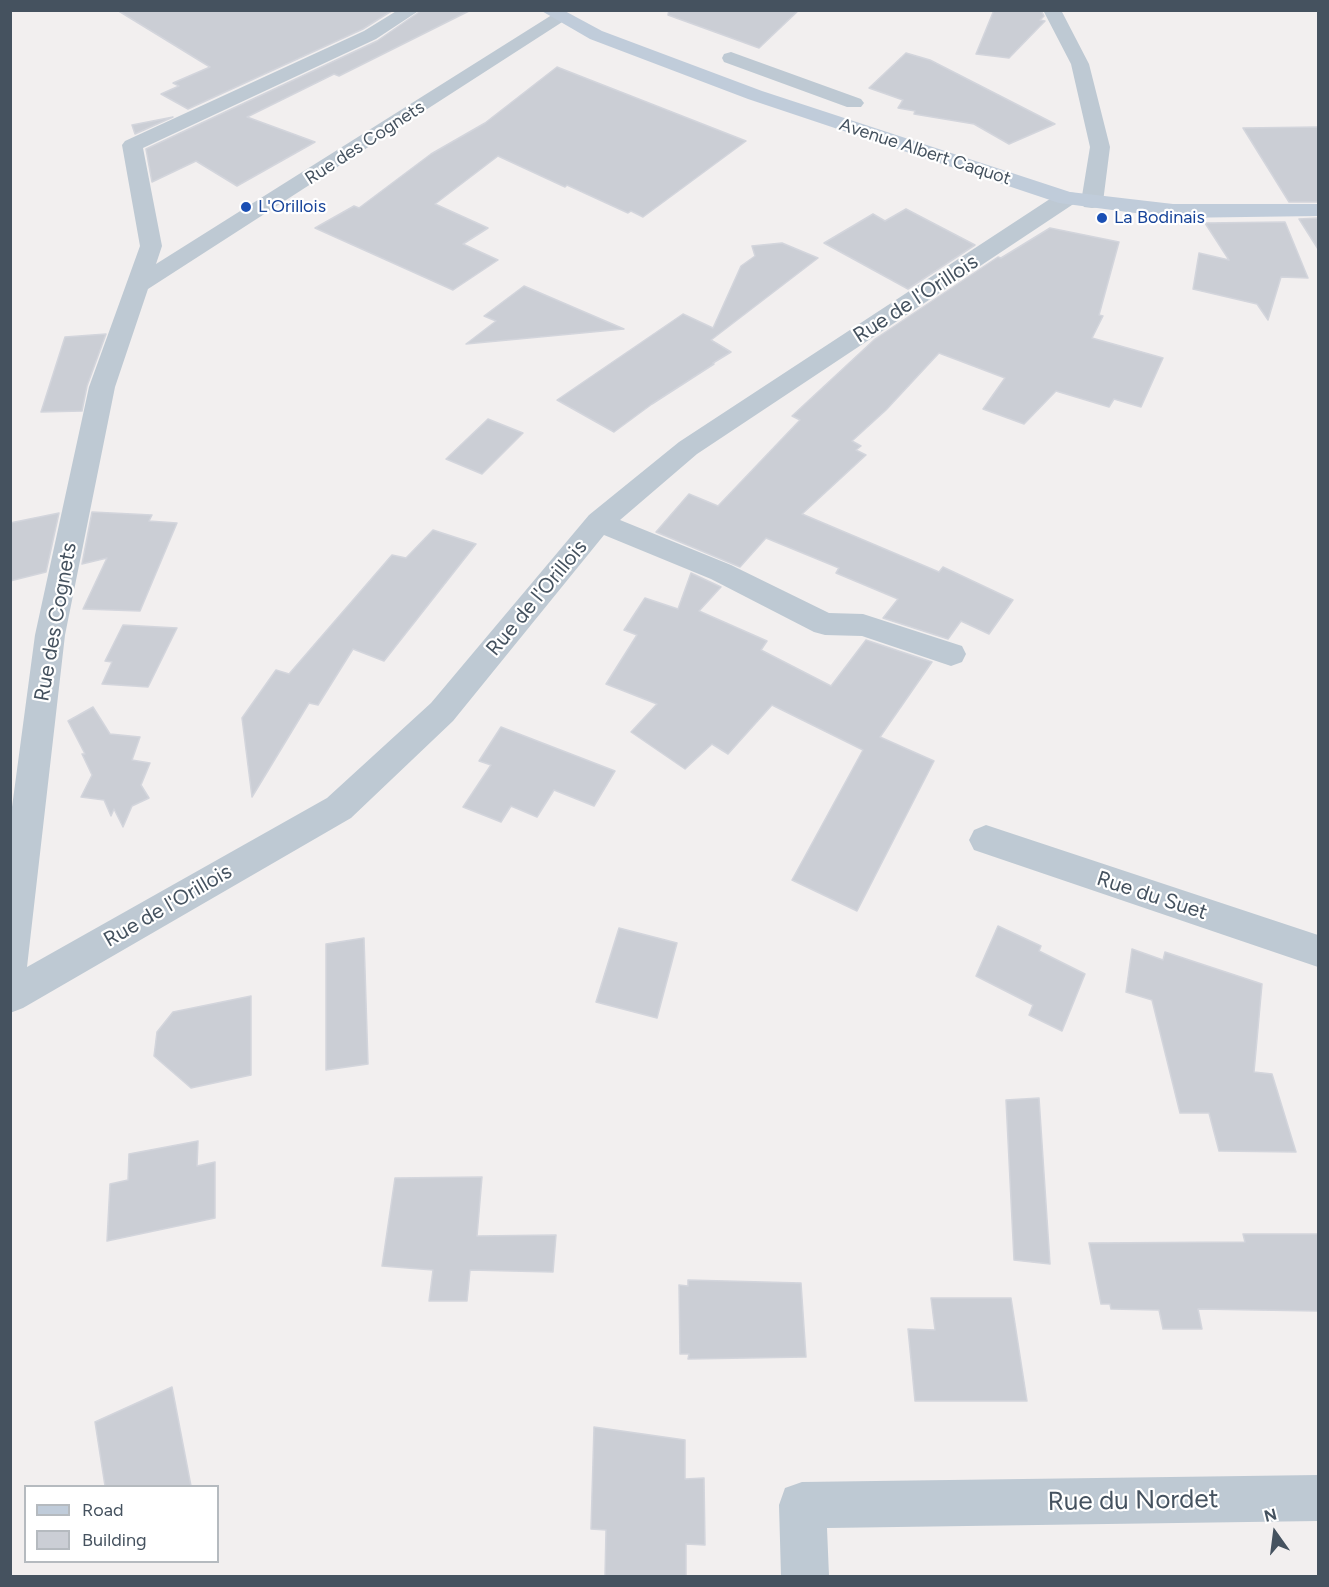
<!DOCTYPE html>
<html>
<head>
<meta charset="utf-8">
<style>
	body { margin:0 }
	#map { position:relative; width:1329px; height:1587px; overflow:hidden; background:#f2efef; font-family:Figtree,sans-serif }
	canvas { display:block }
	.frame { position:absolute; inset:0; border:12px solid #45525f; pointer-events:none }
	.legend { position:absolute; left:24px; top:1485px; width:195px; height:78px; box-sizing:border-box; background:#fff; border:2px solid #b5babf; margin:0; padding:8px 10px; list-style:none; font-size:18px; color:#45525f }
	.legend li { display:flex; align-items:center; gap:12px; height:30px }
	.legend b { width:30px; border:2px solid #b5babf }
	.north { position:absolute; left:1245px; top:1503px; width:60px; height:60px; -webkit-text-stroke:4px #fff; paint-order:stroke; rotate:346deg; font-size:16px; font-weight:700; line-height:24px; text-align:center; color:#45525f }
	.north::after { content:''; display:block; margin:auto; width:21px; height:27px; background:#45525f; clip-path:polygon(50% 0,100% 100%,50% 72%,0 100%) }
</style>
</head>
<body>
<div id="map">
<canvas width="1329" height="1587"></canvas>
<div class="frame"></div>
<ul class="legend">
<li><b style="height:8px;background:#c0ccda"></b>Road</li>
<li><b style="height:16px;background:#cbced5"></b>Building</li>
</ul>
<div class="north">N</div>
</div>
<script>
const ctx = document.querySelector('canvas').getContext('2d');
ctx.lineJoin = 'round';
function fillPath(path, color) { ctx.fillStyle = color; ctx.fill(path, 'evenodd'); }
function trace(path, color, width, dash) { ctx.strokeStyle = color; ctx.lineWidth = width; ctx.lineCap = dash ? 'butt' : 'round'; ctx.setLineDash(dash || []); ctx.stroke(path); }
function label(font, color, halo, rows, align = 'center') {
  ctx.font = font + ' Figtree,sans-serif'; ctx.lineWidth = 4.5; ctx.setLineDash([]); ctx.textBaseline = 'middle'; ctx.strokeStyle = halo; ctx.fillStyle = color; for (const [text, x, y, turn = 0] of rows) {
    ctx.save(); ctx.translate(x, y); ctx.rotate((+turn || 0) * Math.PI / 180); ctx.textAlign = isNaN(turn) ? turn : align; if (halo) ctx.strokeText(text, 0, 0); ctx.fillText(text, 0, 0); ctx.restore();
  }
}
const building = new Path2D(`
	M 117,10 L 393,10 L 363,29 L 188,109 L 161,94 L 179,86 L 173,83 L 210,67 Z
	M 422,10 L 471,10 L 339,76 L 334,74 L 247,117 L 315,142 L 237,186 L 196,161 L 152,182 L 146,149 L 377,41 Z
	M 669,10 L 799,10 L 759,48 L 668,15 Z
	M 994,10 L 1041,10 L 1044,16 L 1040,20 L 1045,21 L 1009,58 L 976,54 Z
	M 906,53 L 930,60 L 1055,124 L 1009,144 L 974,124 L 914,114 L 915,111 L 898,108 L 903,100 L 869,88 Z
	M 557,67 L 746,141 L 643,217 L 631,211 L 628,213 L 567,185 L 565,187 L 498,156 L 435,204 L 488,228 L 463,244 L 498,260 L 453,290 L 315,228 L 354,206 L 359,208 L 431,154 L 485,123 Z
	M 173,117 L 135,134 L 132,125 Z
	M 1318,127 L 1318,202 L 1289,202 L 1243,128 Z
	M 906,209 L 975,245 L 908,289 L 824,243 L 873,214 L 885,221 Z
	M 1318,218 L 1318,249 L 1299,219 Z
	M 1285,222 L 1308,278 L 1281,277 L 1268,320 L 1257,304 L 1193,289 L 1199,253 L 1229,260 L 1205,223 Z
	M 1050,228 L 1119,242 L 1099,315 L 1103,316 L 1092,338 L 1163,358 L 1141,407 L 1114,399 L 1109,407 L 1056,391 L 1024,424 L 983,409 L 1005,378 L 939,353 L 886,410 L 852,441 L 861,446 L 856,450 L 866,455 L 802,514 L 939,572 L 943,567 L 1013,600 L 989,634 L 961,621 L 948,639 L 883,618 L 898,599 L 836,573 L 839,568 L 766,538 L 740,567 L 656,532 L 689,494 L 718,506 L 800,420 L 792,416 L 875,339 L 998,257 L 1001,258 Z
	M 782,243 L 818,258 L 711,340 L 731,352 L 713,363 L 714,364 L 652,404 L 614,432 L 557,400 L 683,314 L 713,328 L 741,266 L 755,256 L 752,246 Z
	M 524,286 L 624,329 L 466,344 L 496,321 L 484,316 Z
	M 106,334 L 87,386 L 82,411 L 41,412 L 65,337 Z
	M 488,419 L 523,433 L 482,474 L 446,459 Z
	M 92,512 L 152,515 L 149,521 L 177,523 L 140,611 L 83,609 L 107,558 L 82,564 Z
	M 59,513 L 46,572 L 10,581 L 10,523 Z
	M 433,530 L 476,544 L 384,661 L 353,649 L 318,705 L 309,703 L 252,797 L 242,718 L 276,670 L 289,674 L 392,555 L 406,558 Z
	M 691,573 L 721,587 L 699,611 L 767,641 L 761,650 L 831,686 L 866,640 L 932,662 L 880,737 L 934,761 L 857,911 L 792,880 L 863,750 L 772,705 L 728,754 L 712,744 L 685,769 L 631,732 L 657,704 L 606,684 L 637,635 L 624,630 L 645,598 L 678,609 Z
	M 123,625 L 177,628 L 148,687 L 102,684 L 112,662 L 105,661 Z
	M 93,707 L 110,734 L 140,737 L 132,760 L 150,763 L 141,785 L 149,798 L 132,806 L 123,827 L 114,809 L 111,816 L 104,800 L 81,797 L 92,775 L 82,754 L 85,754 L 68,721 Z
	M 501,727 L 615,771 L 594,806 L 554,790 L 537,817 L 511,806 L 501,822 L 463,807 L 491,765 L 479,761 Z
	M 998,926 L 1041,946 L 1039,951 L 1085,974 L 1062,1031 L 1029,1015 L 1033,1005 L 976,976 Z
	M 619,928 L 677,943 L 657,1018 L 596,1002 Z
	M 364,938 L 368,1064 L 326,1070 L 326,944 Z
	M 1132,949 L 1163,960 L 1165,952 L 1262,984 L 1254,1072 L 1272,1074 L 1296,1152 L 1219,1151 L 1209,1113 L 1180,1113 L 1152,1000 L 1126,992 Z
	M 251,996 L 251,1075 L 191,1088 L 154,1056 L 157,1032 L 173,1012 Z
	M 1039,1098 L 1050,1264 L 1014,1260 L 1006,1100 Z
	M 198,1141 L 197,1166 L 215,1162 L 215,1218 L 107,1241 L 110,1184 L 128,1180 L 129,1154 Z
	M 482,1177 L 477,1236 L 556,1235 L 553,1272 L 470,1270 L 467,1301 L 429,1301 L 433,1270 L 382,1266 L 395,1178 Z
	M 1243,1234 L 1318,1234 L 1318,1311 L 1198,1309 L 1202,1329 L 1163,1329 L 1159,1310 L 1111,1309 L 1110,1304 L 1101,1304 L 1089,1243 L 1245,1242 Z
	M 688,1280 L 801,1283 L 806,1357 L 688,1359 L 689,1354 L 680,1354 L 679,1285 L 688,1286 Z
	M 931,1298 L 1011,1298 L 1027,1401 L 915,1401 L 908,1329 L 935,1330 Z
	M 172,1387 L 191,1486 L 105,1486 L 95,1422 Z
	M 594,1427 L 685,1440 L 685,1479 L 704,1478 L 705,1545 L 686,1544 L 686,1576 L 605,1576 L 606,1530 L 591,1529 Z`);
const minor = new Path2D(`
	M 398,10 L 420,10 L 376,39 L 143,148 L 162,246 L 156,264 L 555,13 L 567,13 L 570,17 L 148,289 L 115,387 L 65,635 L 27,967 L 327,798 L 431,703 L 589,515 L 679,442 L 1059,193 L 1067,192 L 1075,193 L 1078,198 L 1075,203 L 697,454 L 620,520 L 731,565 L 829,613 L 863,614 L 962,646 L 966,654 L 962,662 L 951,666 L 862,636 L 825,635 L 814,632 L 711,579 L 604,535 L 453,721 L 351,818 L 23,1008 L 10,1013 L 10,822 L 35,635 L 89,387 L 140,246 L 122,145 L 125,141 L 364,31 Z
	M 1043,10 L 1061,10 L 1089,64 L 1110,147 L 1103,202 L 1100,207 L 1092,208 L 1084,207 L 1081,202 L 1090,147 L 1071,64 Z
	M 731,52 L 861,99 L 864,103 L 861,107 L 847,107 L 724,62 L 722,58 L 724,54 Z
	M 986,825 L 1318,935 L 1318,967 L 974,850 L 969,840 L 974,830 Z
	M 1318,1475 L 1318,1521 L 827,1528 L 829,1576 L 781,1576 L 779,1505 L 785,1488 L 802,1482 Z`);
const secondary = new Path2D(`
	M 540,10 L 563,10 L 602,31 L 762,91 L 1070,192 L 1173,204 L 1318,204 L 1318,216 L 1173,218 L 1059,203 L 748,99 L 590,39 Z`);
const markers = [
	[246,207,6,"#1a4fb4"],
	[1102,218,6,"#1a4fb4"]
];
const farStreetnames = [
	["Rue des Cognets",365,143,-33],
	["Avenue Albert Caquot",925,152,18]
];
const farTransitnames = [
	["L'Orillois",258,207],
	["La Bodinais",1114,218]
];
const streetNames = [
	["Rue de l'Orillois",916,299,-33],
	["Rue de l'Orillois",537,598,-50],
	["Rue des Cognets",56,622,-80],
	["Rue du Suet",1152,896,18],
	["Rue de l'Orillois",168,906,-30]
];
const nearStreetnames = [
	["Rue du Nordet",1133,1501,-1]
];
fillPath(building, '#cbced5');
trace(building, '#d3d5dc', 1.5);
fillPath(minor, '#bec9d3');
fillPath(secondary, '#c0ccda');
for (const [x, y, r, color] of markers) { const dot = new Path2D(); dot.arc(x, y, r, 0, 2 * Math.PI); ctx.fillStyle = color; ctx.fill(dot); trace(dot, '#fff', 2); }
label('18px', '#45525f', '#fff', farStreetnames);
label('18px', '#164399', '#fff', farTransitnames, 'left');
label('21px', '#45525f', '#fff', streetNames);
label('26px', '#45525f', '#fff', nearStreetnames);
</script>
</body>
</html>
